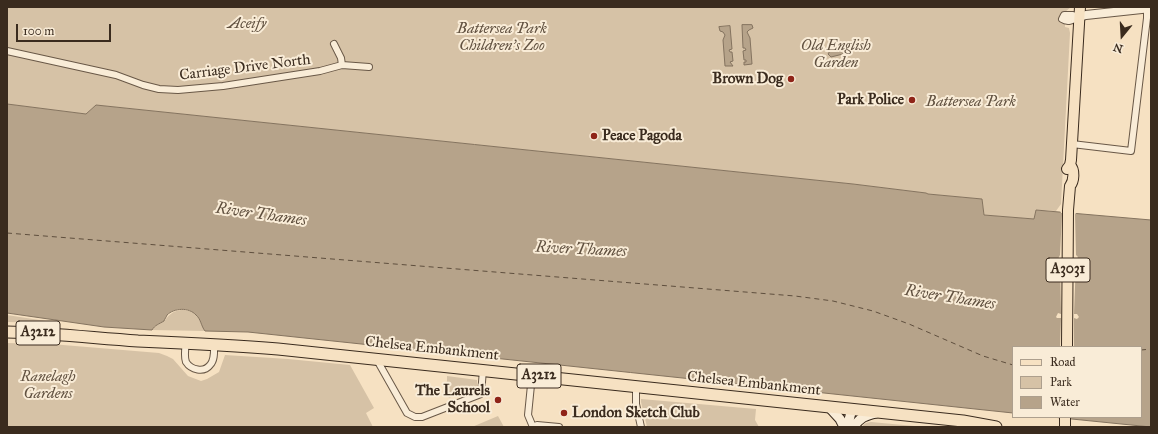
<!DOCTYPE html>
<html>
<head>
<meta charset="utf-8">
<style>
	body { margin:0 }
	#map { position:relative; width:1158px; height:434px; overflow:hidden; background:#f6e1c2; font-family:"IM FELL Great Primer",serif }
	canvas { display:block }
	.frame { position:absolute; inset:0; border:8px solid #3a2b1e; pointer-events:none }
	.legend { position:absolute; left:1012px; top:346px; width:130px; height:72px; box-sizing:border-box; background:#f9ecd7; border:1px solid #ad9f8d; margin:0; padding:5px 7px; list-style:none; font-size:12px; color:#3a2b1e }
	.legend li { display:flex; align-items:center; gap:8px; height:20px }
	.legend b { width:20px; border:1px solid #ad9f8d }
	.north { position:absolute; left:1102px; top:16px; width:40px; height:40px; -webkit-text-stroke:3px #f9ecd7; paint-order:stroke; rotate:198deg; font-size:11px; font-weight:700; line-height:16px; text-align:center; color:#3a2b1e }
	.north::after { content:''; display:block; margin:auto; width:14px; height:18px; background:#3a2b1e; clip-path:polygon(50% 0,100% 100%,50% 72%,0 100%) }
	.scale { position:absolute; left:16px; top:24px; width:95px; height:18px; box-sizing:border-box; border:2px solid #3a2b1e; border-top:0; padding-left:5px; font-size:12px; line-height:14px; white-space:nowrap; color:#3a2b1e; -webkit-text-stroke:3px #f9ecd7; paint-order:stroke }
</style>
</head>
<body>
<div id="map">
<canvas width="1158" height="434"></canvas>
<div class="frame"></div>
<ul class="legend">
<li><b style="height:5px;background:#f6e1c2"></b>Road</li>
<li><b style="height:11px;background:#d6c2a6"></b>Park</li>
<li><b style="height:11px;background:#b6a38a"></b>Water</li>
</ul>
<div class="north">N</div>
<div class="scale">100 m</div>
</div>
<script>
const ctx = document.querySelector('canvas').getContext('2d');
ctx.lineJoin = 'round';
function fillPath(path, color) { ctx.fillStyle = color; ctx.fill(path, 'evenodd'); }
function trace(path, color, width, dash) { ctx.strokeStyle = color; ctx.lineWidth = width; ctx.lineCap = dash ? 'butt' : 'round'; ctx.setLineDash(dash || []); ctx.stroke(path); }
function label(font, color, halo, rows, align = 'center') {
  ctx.font = font + ' "IM FELL Great Primer",serif'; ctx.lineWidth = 4; ctx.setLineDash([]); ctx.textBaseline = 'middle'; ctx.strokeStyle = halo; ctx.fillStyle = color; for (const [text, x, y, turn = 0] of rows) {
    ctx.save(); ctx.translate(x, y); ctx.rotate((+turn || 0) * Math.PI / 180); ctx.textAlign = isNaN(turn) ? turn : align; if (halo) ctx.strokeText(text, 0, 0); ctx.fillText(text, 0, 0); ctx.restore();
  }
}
const green = new Path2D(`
	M 7,7 L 1071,7 L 1065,12 L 1065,27 L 1069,28 L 1070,33 L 1061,204 L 1056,211 L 1036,210 L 1034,219 L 984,215 L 982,199 L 928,194 L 926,193 L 853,184 L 96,105 L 86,114 L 7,104 Z
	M 181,310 C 190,310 198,312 201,321 C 202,326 202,327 205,331 L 152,330 C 157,324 160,324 165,320 C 170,314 173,311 181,310 Z
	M 7,315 L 59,323 L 7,322 Z
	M 7,343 L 51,344 L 159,353 L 167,356 L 173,359 L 188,376 L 201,381 L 207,379 L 219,372 L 225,355 L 288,359 L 350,365 L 374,408 L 366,413 L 373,427 L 7,427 Z
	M 447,376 L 477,380 L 477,387 L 449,398 L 443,386 L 447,381 Z
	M 641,399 L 756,409 L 755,420 L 759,427 L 647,427 L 641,402 Z
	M 498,416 L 504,427 L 472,427 Z
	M 871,422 L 925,427 L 861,427 L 866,423 Z`);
const water = new Path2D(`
	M 752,25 L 753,28 L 749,30 L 747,32 L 750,38 L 752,64 L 744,65 L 744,62 L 746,62 L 746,60 L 744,60 L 743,51 L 746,50 L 745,48 L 743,48 L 742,25 Z
	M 730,26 L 732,49 L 729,50 L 730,52 L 732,52 L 733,61 L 730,62 L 733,66 L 725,66 L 723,40 L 725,35 L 723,32 L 720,31 L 719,27 Z
	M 842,48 L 845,51 L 843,54 L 831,57 L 828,54 L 830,51 Z
	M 7,104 L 86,114 L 96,105 L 853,184 L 926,193 L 928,194 L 982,199 L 984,215 L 1034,219 L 1036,210 L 1151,220 L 1151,427 L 1052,417 L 1141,417 L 1141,347 L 1013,347 L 1013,413 L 248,332 L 205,331 C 201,326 201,319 196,315 C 189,307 174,308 167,315 C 167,316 164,320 164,321 C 159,324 155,325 152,330 L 104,327 L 7,313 Z`);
const pier = new Path2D(`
	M 1060,210 L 1062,211 L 1078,212 L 1075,214 L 1076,255 L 1078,257 L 1076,260 L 1074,314 L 1077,314 L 1079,317 L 1077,319 L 1074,318 L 1074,347 L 1060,347 L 1061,318 L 1057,318 L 1056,317 L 1058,313 L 1061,314 L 1060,260 L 1058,259 L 1060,255 L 1062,213 L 1061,213 Z`);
const ferry = new Path2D(`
	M 7,233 L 795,296 L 833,301 L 873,311 L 909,324 L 983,356 L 1013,365
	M 1141,350 L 1151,349`);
const minor = new Path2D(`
	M 1064,15 L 1073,15 L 1079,17 C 1073,20 1068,23 1062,19 Z
	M 334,44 L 341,58 L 342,65
	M 7,51 L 116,75 L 143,85 L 159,89 L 178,90 L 223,86 L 320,71 L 342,65 L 369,67
	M 1072,144 L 1131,151 L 1147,18 L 1147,8
	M 186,343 C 185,349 184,356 186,362 C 191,370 204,373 210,365 C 215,360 214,351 214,344
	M 377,360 L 407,413 L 415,417 L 422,417 L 481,394 L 483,370
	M 532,375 L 528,415 L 533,427
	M 636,386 L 636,404 L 641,427
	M 533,427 L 537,425 L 559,427`);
const tertiary = new Path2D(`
	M 1079,17 L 1086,15 L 1151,8`);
const secondary = new Path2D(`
	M 829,407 L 840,419 L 844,427
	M 847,427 L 852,409
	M 854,427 C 859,418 866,415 876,413`);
const primary = new Path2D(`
	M 1067,169 L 1070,165 L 1071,160 L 1080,7
	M 1067,347 L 1068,210 L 1070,186 C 1074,181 1075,170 1070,165
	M 1065,427 L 1065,417`);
const trunk = new Path2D(`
	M 7,332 C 51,333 94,338 138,341 C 185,343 231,345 278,349 L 963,421 L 996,427`);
const markers = [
	[791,79,4,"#8f2418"],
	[912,100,4,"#8f2418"],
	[594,136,4,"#8f2418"],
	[498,400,4,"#8f2418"],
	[564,413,4,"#8f2418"]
];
const shields = [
	[1068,270,44],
	[38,333,44],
	[539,376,44]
];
const shieldNames = [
	["A3031",1068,270],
	["A3212",38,333],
	["A3212",539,376]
];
const parkNames = [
	["Aceify",247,24],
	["Battersea Park",502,29],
	["Children's Zoo",502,46],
	["Old English",836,46],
	["Garden",836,63],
	["Battersea Park",971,102],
	["Ranelagh",48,377],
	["Gardens",48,394]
];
const streetNames = [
	["Carriage Drive North",245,68,-7],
	["Chelsea Embankment",432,349,6],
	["Chelsea Embankment",754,384,6]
];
const poiNames = [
	["Brown Dog",783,79],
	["Park Police",904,100],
	["Peace Pagoda",602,136,"left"],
	["The Laurels",490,391],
	["School",490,408],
	["London Sketch Club",572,413,"left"]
];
const waterNames = [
	["River Thames",261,215,8],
	["River Thames",581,250,3],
	["River Thames",950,298,9]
];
fillPath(green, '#d6c2a6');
fillPath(water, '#b6a38a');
trace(water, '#84735f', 1);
fillPath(pier, '#f6e1c2');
trace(ferry, '#5f4f3e', 1, [5, 4]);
trace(minor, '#695847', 8);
trace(tertiary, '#695847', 10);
trace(secondary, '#3a2b1e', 11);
trace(primary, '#3a2b1e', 12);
trace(trunk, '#3a2b1e', 13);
trace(minor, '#f9ecd7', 6);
trace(tertiary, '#f9ecd7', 8);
trace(secondary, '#f9ecd7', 9);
trace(primary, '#f6e1c2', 10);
trace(trunk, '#f6e1c2', 11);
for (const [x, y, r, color] of markers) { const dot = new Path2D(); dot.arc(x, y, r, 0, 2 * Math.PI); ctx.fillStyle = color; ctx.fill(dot); trace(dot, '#f9ecd7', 1.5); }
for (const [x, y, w] of shields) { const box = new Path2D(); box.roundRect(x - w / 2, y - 12, w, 24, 3); ctx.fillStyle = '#f9ecd7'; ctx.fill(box); trace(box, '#3a2b1e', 1); }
label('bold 14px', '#3a2b1e', null, shieldNames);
label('italic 15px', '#615140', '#f9ecd7', parkNames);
label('15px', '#3a2b1e', '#f9ecd7', streetNames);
label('bold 15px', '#3a2b1e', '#f9ecd7', poiNames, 'right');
label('italic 16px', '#5f4f3e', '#f9ecd7', waterNames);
</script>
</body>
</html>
